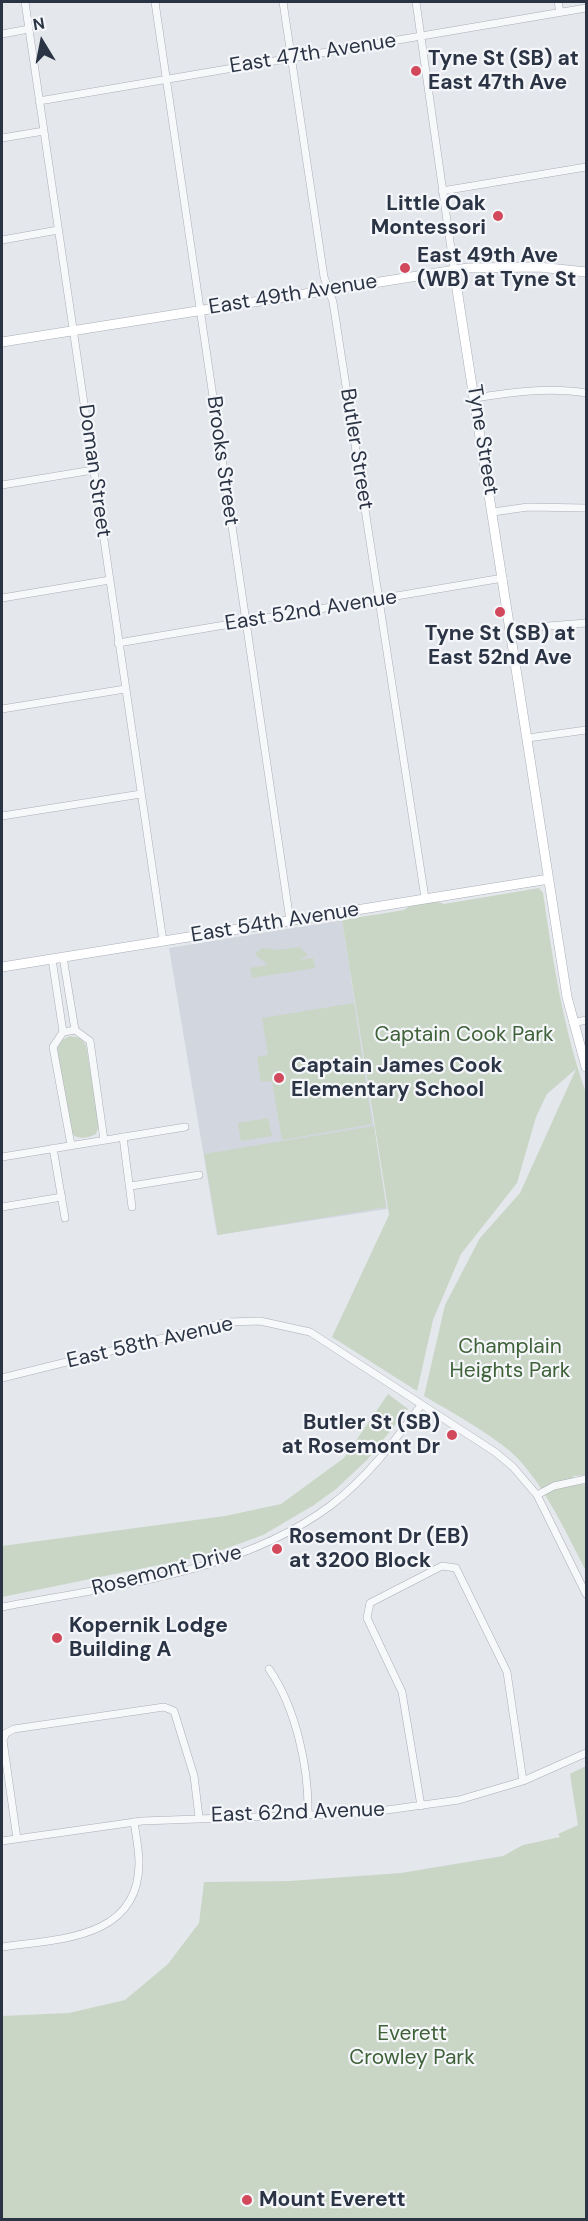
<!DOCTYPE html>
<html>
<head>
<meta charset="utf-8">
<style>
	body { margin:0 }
	#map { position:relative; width:588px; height:2221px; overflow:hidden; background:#e4e7ec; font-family:"DM Sans",sans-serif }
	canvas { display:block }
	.frame { position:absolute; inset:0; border:3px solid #2b3445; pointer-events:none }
	.north { position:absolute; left:12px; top:12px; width:60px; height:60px; -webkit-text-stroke:4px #f4f6f9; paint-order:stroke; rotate:350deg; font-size:16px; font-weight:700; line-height:24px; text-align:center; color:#2b3445 }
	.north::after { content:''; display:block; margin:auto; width:21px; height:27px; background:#2b3445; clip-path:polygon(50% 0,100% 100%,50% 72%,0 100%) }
</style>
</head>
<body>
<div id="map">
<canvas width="588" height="2221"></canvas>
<div class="frame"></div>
<div class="north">N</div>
</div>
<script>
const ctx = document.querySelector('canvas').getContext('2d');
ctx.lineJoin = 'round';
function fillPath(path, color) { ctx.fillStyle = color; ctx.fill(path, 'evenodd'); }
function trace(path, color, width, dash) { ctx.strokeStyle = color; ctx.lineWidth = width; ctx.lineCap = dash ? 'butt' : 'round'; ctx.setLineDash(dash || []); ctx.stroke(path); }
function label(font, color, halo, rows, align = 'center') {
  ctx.font = font + ' "DM Sans",sans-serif'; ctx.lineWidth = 4.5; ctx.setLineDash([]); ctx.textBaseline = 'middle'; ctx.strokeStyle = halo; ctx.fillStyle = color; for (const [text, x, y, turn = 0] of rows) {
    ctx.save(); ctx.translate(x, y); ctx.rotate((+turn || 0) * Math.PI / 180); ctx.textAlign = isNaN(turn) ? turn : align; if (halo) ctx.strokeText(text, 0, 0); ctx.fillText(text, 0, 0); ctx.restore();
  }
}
const built = new Path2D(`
	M 342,920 L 387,1209 L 217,1235 L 169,948 Z`);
const green = new Path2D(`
	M 539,888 L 543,893 C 553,961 563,1028 586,1093 L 586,1475 L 573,1476 L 574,1485 L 586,1484 L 586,1571 C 567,1534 541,1478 510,1451 C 484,1430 453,1413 424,1396 L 445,1305 L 480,1238 L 520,1193 L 576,1069 L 547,1094 L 536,1117 L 517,1183 L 461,1254 L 433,1320 L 417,1391 L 332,1337 L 389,1215 L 342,920 L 404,910 C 412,903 434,899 444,904 Z
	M 299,947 L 308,955 L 300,960 L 313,958 L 315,968 L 252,978 L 250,968 L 268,965 L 255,954 L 262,948 L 279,950 Z
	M 354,1003 L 372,1124 L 282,1140 L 272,1081 L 261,1082 L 257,1057 L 268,1055 L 262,1018 Z
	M 70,1036 L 80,1038 L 86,1045 L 99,1125 L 96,1134 C 88,1138 79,1140 72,1134 L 57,1049 L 62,1040 Z
	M 268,1118 L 272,1136 L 241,1141 L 238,1123 Z
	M 374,1126 L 386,1207 L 218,1235 L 204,1154 Z
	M 388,1394 L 408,1409 L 367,1460 L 336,1489 L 314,1505 L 263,1535 L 208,1555 L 2,1597 L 2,1546 L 225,1516 L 281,1504 L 344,1458 Z
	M 586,1766 L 586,2219 L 2,2219 L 2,2016 L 69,2013 L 125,2000 L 168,1964 L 199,1923 L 204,1882 L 290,1881 L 401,1873 L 503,1856 L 523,1845 L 560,1837 L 558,1834 L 578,1825 L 570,1774 Z`);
const street = new Path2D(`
	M 25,2 L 163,941
	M 155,2 L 290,921
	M 283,2 L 324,277 L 333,302 L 425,898
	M 416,2 L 454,270
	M 558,2 L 560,12
	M 2,34 L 29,29
	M 39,101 L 586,8
	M 2,138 L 44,131
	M 442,191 L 586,167
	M 2,240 L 58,230
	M 475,398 C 512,392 550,387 586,393
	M 2,485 L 93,470
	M 493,512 L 528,507 L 586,508
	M 2,598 L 110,580
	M 511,629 L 586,623
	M 118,643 L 503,578
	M 2,709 L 125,689
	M 528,738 L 586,730
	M 2,816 L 141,794
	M 63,957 L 75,1030
	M 52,959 L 63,1032
	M 573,1023 L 586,1020
	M 123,1137 L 132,1207
	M 71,1145 L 53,1047 L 63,1032 L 75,1030 L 90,1041 L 104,1140
	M 53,1148 L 65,1218
	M 2,1157 L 185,1127
	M 131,1186 L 199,1175
	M 2,1207 L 62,1197
	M 2,1378 L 228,1322 L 260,1321 L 310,1332 L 495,1452 L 513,1467 L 537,1495 L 586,1594
	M 537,1495 L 554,1486 L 586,1479
	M 2,1607 C 111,1586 238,1574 330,1506 C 367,1478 394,1442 421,1405
	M 269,1669 C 296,1708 309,1768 308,1815
	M 421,1806 L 402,1692 L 367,1618 L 370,1603 L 442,1566 L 456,1568 L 507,1672 L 523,1781
	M 17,1839 L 3,1740 L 6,1733 L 14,1729 L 164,1707 L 174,1711 L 194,1776 L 199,1817
	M 2,1841 L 142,1821 L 365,1813 L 459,1800 L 523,1781 L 586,1753
	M 2,1947 C 57,1939 139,1940 139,1863 C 139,1850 136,1835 134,1822`);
const secondary = new Path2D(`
	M 454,270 L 567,997 L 586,1067
	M 2,342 L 468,268 L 539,267 L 586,272
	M 2,967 L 549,879`);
const markers = [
	[416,71,6,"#d1495b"],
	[498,216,6,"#d1495b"],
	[405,268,6,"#d1495b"],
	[500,612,6,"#d1495b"],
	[279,1078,6,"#d1495b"],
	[452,1435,6,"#d1495b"],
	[277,1549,6,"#d1495b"],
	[57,1638,6,"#d1495b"],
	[247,2200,6,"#d1495b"]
];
const streetNames = [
	["East 47th Avenue",313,54,-9],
	["East 49th Avenue",293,295,-9],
	["Tyne Street",482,440,81],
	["Butler Street",356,449,81],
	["Brooks Street",222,461,82],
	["Doman Street",94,471,82],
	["East 52nd Avenue",311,611,-9],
	["East 54th Avenue",275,923,-9],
	["East 58th Avenue",150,1343,-13],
	["Rosemont Drive",167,1571,-14],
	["East 62nd Avenue",298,1813,-2]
];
const poiNames = [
	["Tyne St (SB) at",428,59],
	["East 47th Ave",428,83],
	["Little Oak",486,204,"right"],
	["Montessori",486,228,"right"],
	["East 49th Ave",417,256],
	["(WB) at Tyne St",417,280],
	["Tyne St (SB) at",500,634,"center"],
	["East 52nd Ave",500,658,"center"],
	["Captain James Cook",291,1066],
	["Elementary School",291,1090],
	["Butler St (SB)",440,1423,"right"],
	["at Rosemont Dr",440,1447,"right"],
	["Rosemont Dr (EB)",289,1537],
	["at 3200 Block",289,1561],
	["Kopernik Lodge",69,1626],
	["Building A",69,1650],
	["Mount Everett",259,2200]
];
const parkNames = [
	["Captain Cook Park",464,1035],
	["Champlain",510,1347],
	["Heights Park",510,1371],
	["Everett",412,2034],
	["Crowley Park",412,2058]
];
fillPath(built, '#d2d6de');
fillPath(green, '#c9d6c5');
trace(street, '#a9aeb7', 8);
trace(secondary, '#a9aeb7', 10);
trace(street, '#f7f8fa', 7);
trace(secondary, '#fff', 9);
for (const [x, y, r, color] of markers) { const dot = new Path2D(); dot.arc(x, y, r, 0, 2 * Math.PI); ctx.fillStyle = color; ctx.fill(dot); trace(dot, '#f4f6f9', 2); }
label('21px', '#2b3445', '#f4f6f9', streetNames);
label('bold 21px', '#2b3445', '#f4f6f9', poiNames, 'left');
label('21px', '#3f6138', '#f4f6f9', parkNames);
</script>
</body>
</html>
